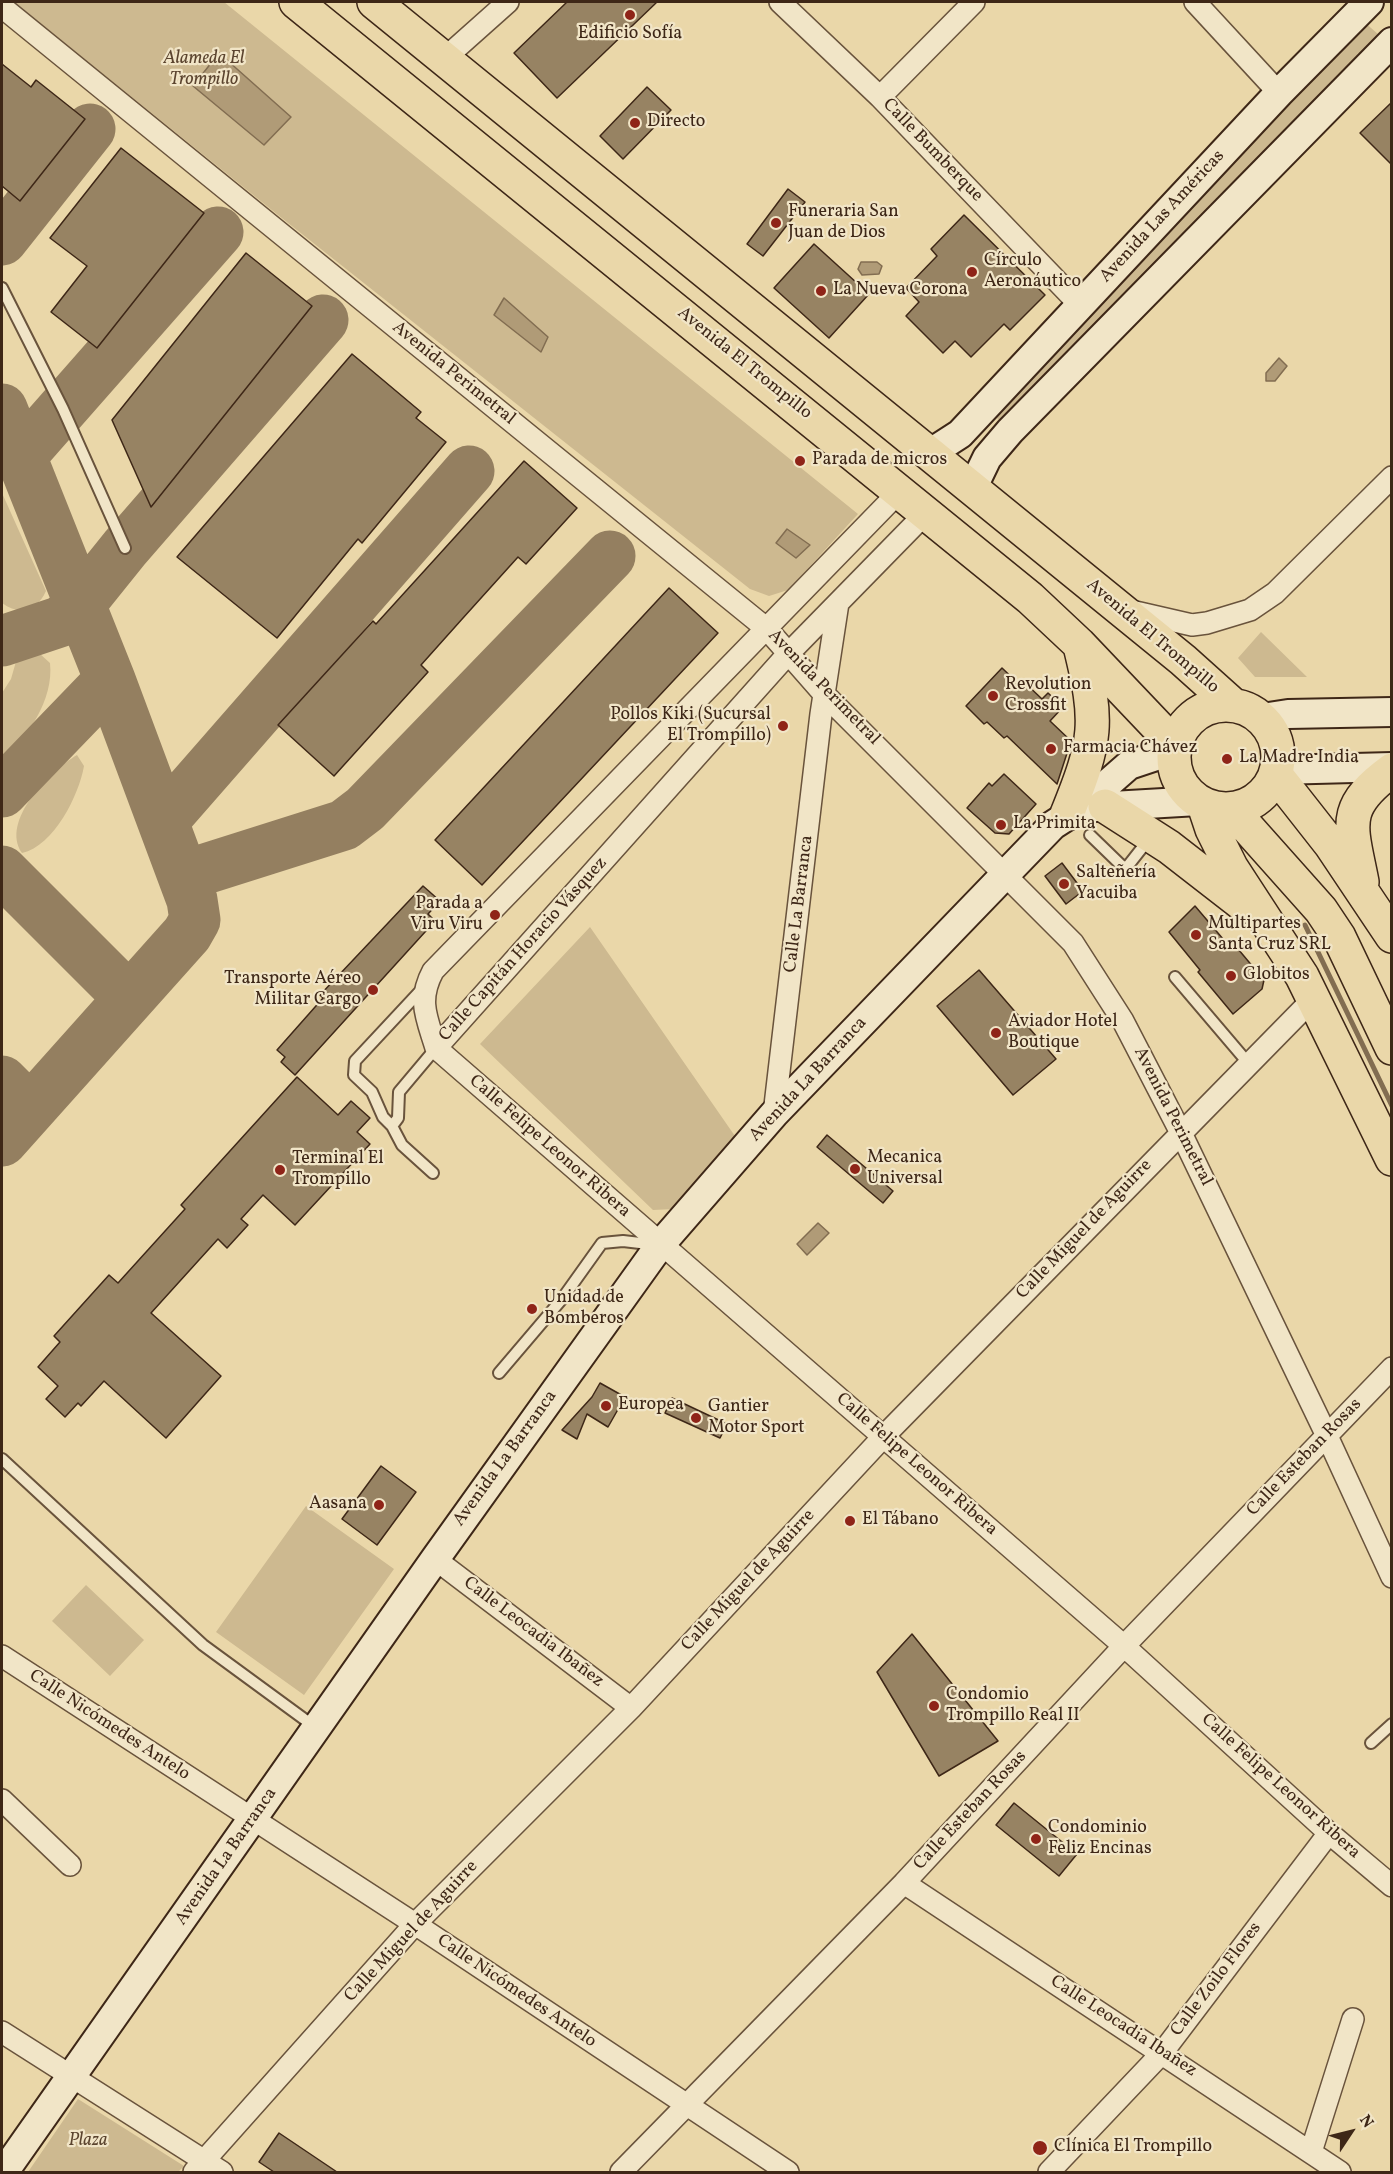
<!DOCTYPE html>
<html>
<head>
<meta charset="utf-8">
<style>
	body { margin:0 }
	#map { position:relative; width:1393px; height:2174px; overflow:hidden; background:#ead7a9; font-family:Vollkorn,serif }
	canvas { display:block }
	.frame { position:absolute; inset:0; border:3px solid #3e2717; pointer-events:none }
	.north { position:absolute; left:1321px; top:2102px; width:60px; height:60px; -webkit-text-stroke:4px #f1e5c7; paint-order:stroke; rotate:55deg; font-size:16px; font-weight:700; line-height:24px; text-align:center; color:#3e2717 }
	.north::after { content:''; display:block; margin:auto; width:21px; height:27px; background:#3e2717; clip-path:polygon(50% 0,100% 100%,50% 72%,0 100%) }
</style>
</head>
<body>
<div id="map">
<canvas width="1393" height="2174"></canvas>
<div class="frame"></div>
<div class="north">N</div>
</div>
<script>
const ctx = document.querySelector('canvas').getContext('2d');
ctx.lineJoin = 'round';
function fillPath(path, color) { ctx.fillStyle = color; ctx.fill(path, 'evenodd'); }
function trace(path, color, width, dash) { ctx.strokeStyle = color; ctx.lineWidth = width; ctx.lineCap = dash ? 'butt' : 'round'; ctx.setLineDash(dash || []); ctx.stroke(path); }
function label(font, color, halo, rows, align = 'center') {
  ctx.font = font + ' Vollkorn,serif'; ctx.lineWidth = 4.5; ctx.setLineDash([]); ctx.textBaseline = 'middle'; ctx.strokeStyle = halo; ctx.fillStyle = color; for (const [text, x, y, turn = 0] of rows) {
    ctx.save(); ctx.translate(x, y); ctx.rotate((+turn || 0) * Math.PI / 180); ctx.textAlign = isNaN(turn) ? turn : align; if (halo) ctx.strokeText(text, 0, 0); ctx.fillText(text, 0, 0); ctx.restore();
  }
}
const green = new Path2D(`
	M 14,2 L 224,2 L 858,514 L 788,590 L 769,596 L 750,589 L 278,215 Z
	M 1363,21 L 1386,41 L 1007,428 L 989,410 Z
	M 2,493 L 46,591 C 37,611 20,616 2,603 Z
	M 1261,632 L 1307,677 L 1255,677 L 1238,658 Z
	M 29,653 L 39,653 L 50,663 C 54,701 27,736 2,763 L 2,693 L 11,679 L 17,658 Z
	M 77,755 L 84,766 C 79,795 54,846 22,853 C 0,821 50,771 77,755 Z
	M 590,927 L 737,1139 L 674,1209 L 653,1210 L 480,1044 Z
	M 306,1506 L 394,1569 L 304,1695 L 216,1632 Z
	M 86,1585 L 144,1640 L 110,1676 L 52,1621 Z
	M 78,2099 L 184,2166 L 178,2172 L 28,2172 Z`);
const water = new Path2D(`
	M 219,53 L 291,117 L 264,145 L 193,86 Z
	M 861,262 L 877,262 L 882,266 L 879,274 L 862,275 L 858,269 Z
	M 504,298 L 548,337 L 541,352 L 494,315 Z
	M 1279,358 L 1287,366 L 1275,381 L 1266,381 L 1266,373 Z
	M 787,529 L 810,545 L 796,558 L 776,543 Z
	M 818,1223 L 829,1233 L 807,1255 L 797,1244 Z`);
const stream = new Path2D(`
	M 1305,925 L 1392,1106`);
const taxiway = new Path2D(`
	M 2,240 L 90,129
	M 2,409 L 110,680 L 192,900 L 195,920 L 187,934 L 2,1141
	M 21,456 L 218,232
	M 2,641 L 62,621 L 80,604 L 125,548 L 323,320
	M 2,792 L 110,680
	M 163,821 L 469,471
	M 2,871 L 129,998
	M 183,876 L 344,825 L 365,809 L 610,556
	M 2,1081 L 30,1109`);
const building = new Path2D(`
	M 567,2 L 657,2 L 557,98 L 514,53 Z
	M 2,64 L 31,87 L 36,80 L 85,119 L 20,201 L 2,186 Z
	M 647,87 L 671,110 L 623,159 L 600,136 Z
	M 1392,102 L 1392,165 L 1360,133 Z
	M 121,148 L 204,213 L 97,348 L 51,312 L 87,266 L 50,238 Z
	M 788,189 L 805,202 L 763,256 L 747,244 Z
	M 964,215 L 1045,295 L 1010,330 L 1004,324 L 971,357 L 955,341 L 943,353 L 906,316 L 919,302 L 906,288 L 937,256 L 931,249 Z
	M 814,244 L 869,294 L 829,338 L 774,288 Z
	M 246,253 L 312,306 L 151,507 L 112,420 Z
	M 352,354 L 421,412 L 416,418 L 446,442 L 362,543 L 358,539 L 277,638 L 177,557 Z
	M 524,461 L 577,508 L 526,564 L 518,557 L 463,618 L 421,665 L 428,672 L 334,776 L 278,725 L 373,621 L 376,624 Z
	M 669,588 L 718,633 L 482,885 L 435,840 Z
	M 1002,668 L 1021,686 L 1024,682 L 1042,699 L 1048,693 L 1063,707 L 1050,721 L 1071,741 L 1057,784 L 1007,736 L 1004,738 L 987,722 L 984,724 L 966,706 Z
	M 1004,774 L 1036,804 L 1009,834 L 995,833 L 967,808 L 989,783 L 992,786 Z
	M 1062,863 L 1083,891 L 1066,904 L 1045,876 Z
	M 423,886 L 440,901 L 428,914 L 435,921 L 295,1075 L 281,1062 L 285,1057 L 277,1050 L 323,998 L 320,995 Z
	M 1195,906 L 1229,946 L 1233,943 L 1264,980 L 1262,989 L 1233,1014 L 1198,972 L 1200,970 L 1169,932 Z
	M 979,970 L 1056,1059 L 1013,1095 L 937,1006 Z
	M 297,1077 L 338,1115 L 351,1101 L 370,1118 L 357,1132 L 370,1144 L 295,1225 L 263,1195 L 241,1219 L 248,1225 L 227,1248 L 218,1239 L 151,1313 L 221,1376 L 166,1438 L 104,1381 L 81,1406 L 78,1403 L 65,1417 L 46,1399 L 58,1386 L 38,1367 L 60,1342 L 54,1336 L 109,1275 L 118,1283 L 185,1209 L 181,1205 Z
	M 827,1135 L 893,1191 L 883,1203 L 817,1147 Z
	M 600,1383 L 625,1397 L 608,1427 L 587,1414 L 577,1439 L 562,1430 L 592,1397 Z
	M 672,1398 L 727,1424 L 720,1438 L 665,1413 Z
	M 381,1466 L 416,1492 L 377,1545 L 342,1519 Z
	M 912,1634 L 998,1741 L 939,1776 L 877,1672 Z
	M 1014,1803 L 1077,1854 L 1059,1876 L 996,1825 Z
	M 279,2133 L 337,2172 L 274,2172 L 259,2162 Z`);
const lane = new Path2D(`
	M 2,288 L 63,409 L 125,548
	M 1090,835 L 1122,866 L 1127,867 L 1149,839
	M 1175,977 L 1249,1064
	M 424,987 L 355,1061 L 354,1075 L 372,1092 L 383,1117 L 392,1126 L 402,1145 L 433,1173
	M 392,1126 L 398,1118 L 399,1092 L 436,1048
	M 499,1373 L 562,1299 L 602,1243 L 623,1241 L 657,1245
	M 2,1459 L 203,1645 L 315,1727
	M 1371,1743 L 1392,1724`);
const street = new Path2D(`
	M 780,2 L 880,97 L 1080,305
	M 1195,2 L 1279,93
	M 2,7 L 767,629 L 824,694 L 1073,943 L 1123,1021 L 1181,1133 L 1327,1436 L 1392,1577
	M 444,59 L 508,2
	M 880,97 L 974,2
	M 1131,611 L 1192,625 L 1207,623 L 1250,610 L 1275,593 L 1392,477
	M 436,1048 L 1124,1646 L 1329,1833 L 1392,1886
	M 436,1048 C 427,1018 417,1001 433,971 L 899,492
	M 436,1048 L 787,655 L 924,515
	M 774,1114 L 821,714 L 838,603
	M 435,1559 L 631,1708
	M 2,1656 L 415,1924 L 788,2172
	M 2,1800 L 70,1865
	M 904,1883 L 1340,2172
	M 2,2032 L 222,2172
	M 1311,2152 L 1353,2019
	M 194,2172 L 415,1924 L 631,1708 L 884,1436 L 1313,999
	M 621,2172 L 904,1883 L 1124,1646 L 1392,1368
	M 1049,2172 L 1162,2053 L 1329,1833`);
const secondary = new Path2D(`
	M 929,454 L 960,434 L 1279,93 L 1369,2
	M 972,489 L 987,458 L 1010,431 L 1392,42
	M 1262,718 L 1288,714 L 1392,712
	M 1277,770 L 1392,767
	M 1095,807 L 1198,801
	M 4,2172 L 435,1559 L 660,1245 L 774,1114 L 1053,825 L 1081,807 L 1129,765 L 1174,750`);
const primary = new Path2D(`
	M 296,2 L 1030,598 L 1079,644 L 1175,745
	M 374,2 L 1183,660 L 1232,704
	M1174 757a52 52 0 1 1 104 0a52 52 0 1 1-104 0Z
	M 1276,775 L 1331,845 L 1392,936
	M 1204,805 L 1212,829 L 1231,867 L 1302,976 L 1392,1159
	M 1105,806 L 1169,847 L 1245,906
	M 1231,809 L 1321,910 L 1339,937 L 1392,1048
	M 1067,814 C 1097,740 1099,723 1080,646
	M 1362,882 C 1351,825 1340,808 1392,770`);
const markers = [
	[630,15,6,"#8f2418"],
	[635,123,6,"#8f2418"],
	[776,223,6,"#8f2418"],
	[972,272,6,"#8f2418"],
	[821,291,6,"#8f2418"],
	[800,461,6,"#8f2418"],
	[993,696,6,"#8f2418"],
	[783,726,6,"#8f2418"],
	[1051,749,6,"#8f2418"],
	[1227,759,6,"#8f2418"],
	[1001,825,6,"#8f2418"],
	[1064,884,6,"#8f2418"],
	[495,915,6,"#8f2418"],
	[1196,935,6,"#8f2418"],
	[1231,976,6,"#8f2418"],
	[373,990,6,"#8f2418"],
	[996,1033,6,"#8f2418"],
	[855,1169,6,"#8f2418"],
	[280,1170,6,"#8f2418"],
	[532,1309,6,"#8f2418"],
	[606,1406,6,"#8f2418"],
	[696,1418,6,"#8f2418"],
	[379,1505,6,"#8f2418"],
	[850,1521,6,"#8f2418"],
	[934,1706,6,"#8f2418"],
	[1036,1839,6,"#8f2418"],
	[1040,2148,8,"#8f2418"]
];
const poiNames = [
	["Edificio Sofía",630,35,"center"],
	["Directo",647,123],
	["Funeraria San",788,213],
	["Juan de Dios",788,234],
	["Círculo",984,262],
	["Aeronáutico",984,283],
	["La Nueva Corona",833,291],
	["Parada de micros",812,461],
	["Revolution",1005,686],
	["Crossfit",1005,707],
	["Pollos Kiki (Sucursal",771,716,"right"],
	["El Trompillo)",771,737,"right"],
	["Farmacia Chávez",1063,749],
	["La Madre India",1239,759],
	["La Primita",1013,825],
	["Salteñería",1076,874],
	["Yacuiba",1076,895],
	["Parada a",483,905,"right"],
	["Viru Viru",483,926,"right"],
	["Multipartes",1208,925],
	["Santa Cruz SRL",1208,946],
	["Globitos",1243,976],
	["Transporte Aéreo",361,980,"right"],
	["Militar Cargo",361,1001,"right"],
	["Aviador Hotel",1008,1023],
	["Boutique",1008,1044],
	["Mecanica",867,1159],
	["Universal",867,1180],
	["Terminal El",292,1160],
	["Trompillo",292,1181],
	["Unidad de",544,1299],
	["Bomberos",544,1320],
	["Europea",618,1406],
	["Gantier",708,1408],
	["Motor Sport",708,1429],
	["Aasana",367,1505,"right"],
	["El Tábano",862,1521],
	["Condomio",946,1696],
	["Trompillo Real II",946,1717],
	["Condominio",1048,1829],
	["Feliz Encinas",1048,1850],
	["Clínica El Trompillo",1054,2148]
];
const parkNames = [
	["Alameda El",204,60],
	["Trompillo",204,81],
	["Plaza",88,2142]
];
const streetNames = [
	["Calle Bumberque",932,151,46],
	["Avenida Las Américas",1163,217,-47],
	["Avenida El Trompillo",744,364,39],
	["Avenida Perimetral",453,374,39],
	["Avenida El Trompillo",1152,637,40],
	["Avenida Perimetral",823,688,46],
	["Calle La Barranca",800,904,-83],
	["Calle Capitán Horacio Vásquez",524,950,-48],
	["Avenida La Barranca",809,1080,-47],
	["Avenida Perimetral",1172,1117,63],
	["Calle Felipe Leonor Ribera",549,1147,41],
	["Calle Miguel de Aguirre",1085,1230,-46],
	["Calle Esteban Rosas",1305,1458,-46],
	["Avenida La Barranca",506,1459,-54],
	["Calle Felipe Leonor Ribera",916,1465,41],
	["Calle Miguel de Aguirre",749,1581,-47],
	["Calle Leocadia Ibañez",533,1633,37],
	["Calle Nicómedes Antelo",109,1726,33],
	["Calle Felipe Leonor Ribera",1280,1787,42],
	["Calle Esteban Rosas",971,1811,-47],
	["Avenida La Barranca",227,1857,-55],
	["Calle Miguel de Aguirre",412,1932,-47],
	["Calle Zoilo Flores",1217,1980,-53],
	["Calle Nicómedes Antelo",516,1992,34],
	["Calle Leocadia Ibañez",1123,2027,33]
];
fillPath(green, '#cdb990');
fillPath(water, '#b09b77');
trace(water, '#826d51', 1.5);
trace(stream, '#826d51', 5);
trace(taxiway, '#947f60', 51);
fillPath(building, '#978363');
trace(building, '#3e2717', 1.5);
trace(lane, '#69533c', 14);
trace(street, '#69533c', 24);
trace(secondary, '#3e2717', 32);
trace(primary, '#3e2717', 36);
trace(lane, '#f1e5c7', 10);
trace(street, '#f1e5c7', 21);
trace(secondary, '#f1e5c7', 28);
trace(primary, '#ead7a9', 33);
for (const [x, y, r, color] of markers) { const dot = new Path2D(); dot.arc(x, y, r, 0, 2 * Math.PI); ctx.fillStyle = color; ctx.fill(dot); trace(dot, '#f1e5c7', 2); }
label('18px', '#3e2717', '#f1e5c7', poiNames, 'left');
label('italic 18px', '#5b442f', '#f1e5c7', parkNames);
label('18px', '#3e2717', '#f1e5c7', streetNames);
</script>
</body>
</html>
